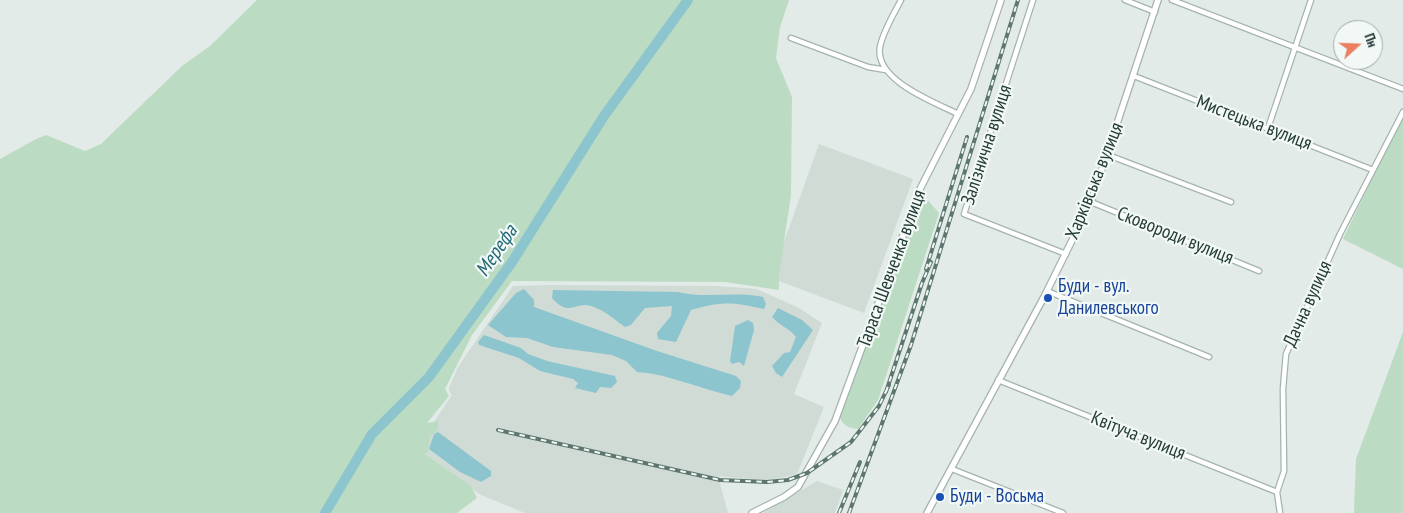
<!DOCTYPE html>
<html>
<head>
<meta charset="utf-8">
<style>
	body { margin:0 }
	#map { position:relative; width:1403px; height:513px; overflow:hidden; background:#e2ebe7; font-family:"PT Sans Narrow",sans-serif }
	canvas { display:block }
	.north { position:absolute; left:1333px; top:20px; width:50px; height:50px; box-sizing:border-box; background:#f2f8f5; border:1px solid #9faca8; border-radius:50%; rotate:70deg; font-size:14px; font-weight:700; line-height:20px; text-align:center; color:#233b34 }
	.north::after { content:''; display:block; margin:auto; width:18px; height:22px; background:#eb7f60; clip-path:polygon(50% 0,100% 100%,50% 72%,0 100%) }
</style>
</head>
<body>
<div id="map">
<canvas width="1403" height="513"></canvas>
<div class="north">Пн</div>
</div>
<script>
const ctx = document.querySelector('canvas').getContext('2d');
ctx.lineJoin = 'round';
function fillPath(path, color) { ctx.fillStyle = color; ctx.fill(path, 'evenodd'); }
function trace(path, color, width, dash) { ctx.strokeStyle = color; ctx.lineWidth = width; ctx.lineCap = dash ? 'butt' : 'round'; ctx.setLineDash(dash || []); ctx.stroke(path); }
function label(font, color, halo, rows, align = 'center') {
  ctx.font = font + ' "PT Sans Narrow",sans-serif'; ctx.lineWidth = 4.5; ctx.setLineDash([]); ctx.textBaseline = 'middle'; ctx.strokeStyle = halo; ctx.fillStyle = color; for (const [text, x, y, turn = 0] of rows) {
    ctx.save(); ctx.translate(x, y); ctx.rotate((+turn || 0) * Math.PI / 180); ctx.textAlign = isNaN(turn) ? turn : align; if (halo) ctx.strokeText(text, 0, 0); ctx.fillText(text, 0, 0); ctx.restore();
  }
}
const built = new Path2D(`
	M 819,144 L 913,179 L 864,313 L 771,278 Z
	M 549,285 L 717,286 L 757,289 L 799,308 L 822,323 L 794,394 L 824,407 L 798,472 L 794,475 L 766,481 L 718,476 L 728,513 L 525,513 L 481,495 L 414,452 L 452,395 L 449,391 L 449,388 L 458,367 L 513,286 Z
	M 817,481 L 843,490 L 835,513 L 763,513 Z`);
const green = new Path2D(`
	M 257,0 L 789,0 L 780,27 L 776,58 L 792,97 L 791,195 L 779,275 L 779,290 L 725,282 L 512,281 L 472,335 L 445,389 L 449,396 L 427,423 L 438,421 L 438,429 L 430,437 L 428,452 L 424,454 L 471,486 L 477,498 L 457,513 L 0,513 L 0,159 L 34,140 L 46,135 L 85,151 L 101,144 L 182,66 L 210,46 Z
	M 1403,114 L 1403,269 L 1343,239 Z
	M 922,197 L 926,198 L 939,213 L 878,400 L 858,429 C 848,428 842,425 839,415 L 917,199 Z
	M 1403,332 L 1403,513 L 1354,513 L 1356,459 Z`);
const water = new Path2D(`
	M 524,289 L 534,300 L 534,307 L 657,351 L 736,376 L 741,381 L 740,388 L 732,396 C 700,389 669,374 637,372 L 626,361 L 612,355 L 553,347 L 527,338 L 506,337 L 488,325 L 516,293 Z
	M 553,290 L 678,292 C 706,299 735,291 763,297 L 766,304 L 764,309 C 732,302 723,301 691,310 L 676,342 L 658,339 L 657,333 L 671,316 L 672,306 L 645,308 L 631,325 L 625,327 C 614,319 604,310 591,306 C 575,301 570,318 552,298 Z
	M 778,308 L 802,320 L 813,330 L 782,377 L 776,373 L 772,366 L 784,353 L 790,352 L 796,337 C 789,328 780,326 772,317 Z
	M 748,320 L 753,323 L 754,330 L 744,366 L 739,362 L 732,364 L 730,361 L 735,326 Z
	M 484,335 L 521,348 L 528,354 L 547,361 L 615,376 L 617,382 L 611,388 L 600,387 L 596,393 L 575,388 L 578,383 L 573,379 L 540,371 L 519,358 L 479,345 L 478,342 Z
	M 438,432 L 491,471 L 491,476 L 481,482 L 460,472 L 429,449 L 434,434 Z`);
const river = new Path2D(`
	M 325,513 L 372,434 L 429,377 L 512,262 L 604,116 L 688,0`);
const minor = new Path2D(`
	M 901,0 C 894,14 883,31 880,47 C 874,80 934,102 958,114
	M 1033,0 L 964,214 L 1066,254
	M 1125,0 L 1155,12
	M 1172,0 L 1403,89
	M 791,38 L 868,67 L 886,70
	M 1134,76 L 1373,170
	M 1268,128 L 1311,0
	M 1108,155 L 1231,202
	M 1091,202 L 1259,271
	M 1047,291 L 1209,357
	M 998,380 L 1277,492
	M 952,469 L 1063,513
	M 1280,513 L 1277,492 L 1284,471 L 1283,389 L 1286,354 L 1340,234 L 1403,112`);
const tertiary = new Path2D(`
	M 752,513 L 784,497 L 798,487 L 835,421 L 920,189 L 971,89 L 1001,0
	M 927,513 L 1044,297 L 1091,202 L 1158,0`);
const rail = new Path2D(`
	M 926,269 L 967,137
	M 886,392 L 922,283 L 931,262
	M 498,430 L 720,480 L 767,482 L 788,480 L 807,473 L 851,442 L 879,406 L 889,385
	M 839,513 L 860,462
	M 849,513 L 911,345 L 1018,0`);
const markers = [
	[1048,298,5,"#1a4fb4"],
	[940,497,5,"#1a4fb4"]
];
const streetNames = [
	["Мистецька вулиця",1254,123,21],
	["Залізнична вулиця",987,145,-72],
	["Харківська вулиця",1095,181,-68],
	["Сковороди вулиця",1175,236,22],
	["Тараса Шевченка вулиця",892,269,-70],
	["Дачна вулиця",1308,304,-66],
	["Квітуча вулиця",1138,436,22]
];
const transitNames = [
	["Буди - вул.",1058,287],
	["Данилевського",1058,309],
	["Буди - Восьма",950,497]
];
const waterNames = [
	["Мерефа",497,251,-56]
];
fillPath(built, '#d0dbd6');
fillPath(green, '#bcdbc3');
fillPath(water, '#8cc5ce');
trace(river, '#8cc5ce', 10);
trace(minor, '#a5b3ae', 7);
trace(tertiary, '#a5b3ae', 8);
trace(minor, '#fff', 4.5);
trace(tertiary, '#fff', 5.5);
trace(rail, '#5d776f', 4);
trace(rail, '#f2f8f5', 2, [5.5]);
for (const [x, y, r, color] of markers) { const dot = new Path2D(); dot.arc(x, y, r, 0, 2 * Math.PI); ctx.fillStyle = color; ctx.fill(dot); trace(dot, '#f2f8f5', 2); }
label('19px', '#233b34', '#f2f8f5', streetNames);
label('19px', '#164399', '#f2f8f5', transitNames, 'left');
label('italic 20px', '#206874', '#f2f8f5', waterNames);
</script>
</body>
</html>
